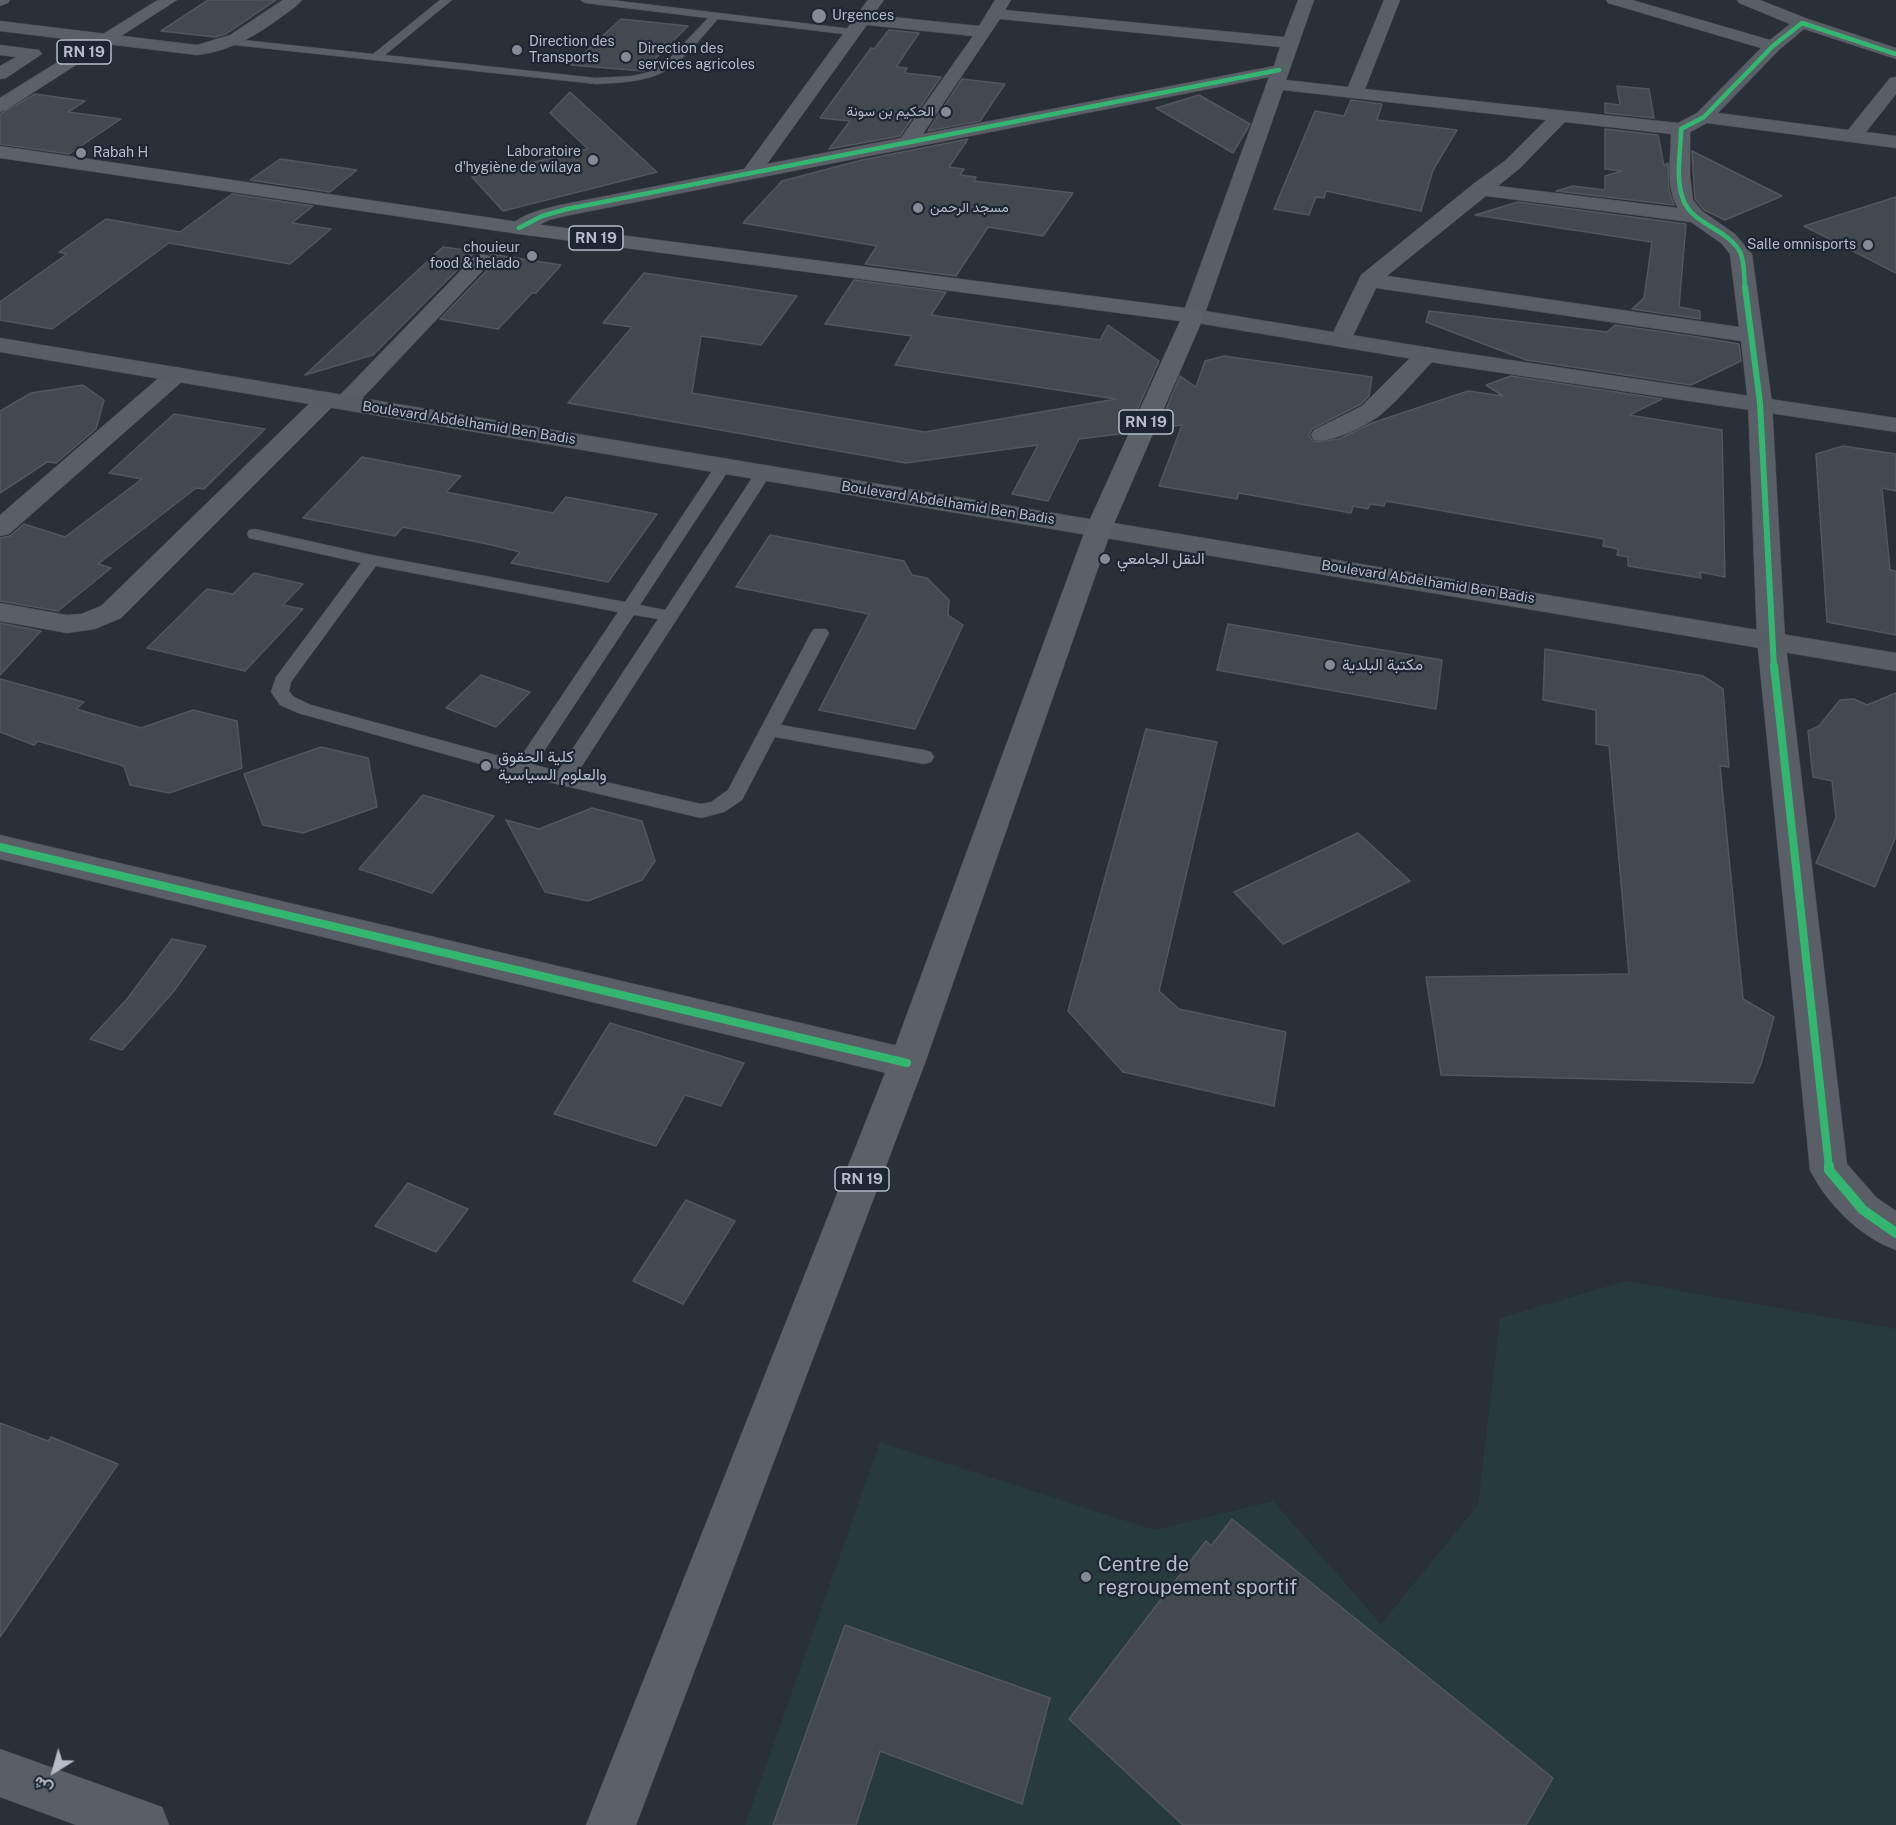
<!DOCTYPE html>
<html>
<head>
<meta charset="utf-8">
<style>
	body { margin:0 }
	#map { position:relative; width:1896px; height:1825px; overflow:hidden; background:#2a3038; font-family:"Public Sans",Vazirmatn,sans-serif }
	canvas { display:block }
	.north { position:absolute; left:24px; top:1741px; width:60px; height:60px; -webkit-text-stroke:4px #1d2633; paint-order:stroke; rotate:217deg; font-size:16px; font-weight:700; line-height:24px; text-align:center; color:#b4bcc9 }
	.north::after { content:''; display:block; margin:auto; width:21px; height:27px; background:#b4bcc9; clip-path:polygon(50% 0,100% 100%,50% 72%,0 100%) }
</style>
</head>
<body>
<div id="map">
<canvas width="1896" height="1825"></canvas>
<div class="north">ش</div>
</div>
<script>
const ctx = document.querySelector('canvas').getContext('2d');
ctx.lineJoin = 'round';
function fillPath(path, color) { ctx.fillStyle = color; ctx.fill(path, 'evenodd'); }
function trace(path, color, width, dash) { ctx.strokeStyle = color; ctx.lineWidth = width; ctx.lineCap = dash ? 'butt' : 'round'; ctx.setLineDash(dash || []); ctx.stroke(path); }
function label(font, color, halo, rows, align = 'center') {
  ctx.font = font + ' "Public Sans",Vazirmatn,sans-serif'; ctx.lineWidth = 4.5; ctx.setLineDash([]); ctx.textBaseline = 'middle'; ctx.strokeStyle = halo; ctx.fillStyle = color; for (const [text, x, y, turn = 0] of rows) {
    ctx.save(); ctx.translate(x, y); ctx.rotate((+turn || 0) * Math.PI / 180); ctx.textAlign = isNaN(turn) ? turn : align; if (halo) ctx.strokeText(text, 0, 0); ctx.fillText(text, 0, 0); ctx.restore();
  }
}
const green = new Path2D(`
	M 1626,1281 L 1896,1329 L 1896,1825 L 745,1825 L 880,1442 L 1155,1530 L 1273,1501 L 1381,1624 L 1478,1505 L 1500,1318 Z`);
const building = new Path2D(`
	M 208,0 L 276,0 L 226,34 L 215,37 L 161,31 Z
	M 621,19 L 688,26 L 643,71 L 571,65 Z
	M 889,30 L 919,33 L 896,67 L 907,68 L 904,73 L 941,77 L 900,136 L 829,149 L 850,121 L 820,118 L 871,48 L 874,49 Z
	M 962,79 L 1005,84 L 980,121 L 928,131 Z
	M 1617,86 L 1649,89 L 1654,118 L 1605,113 L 1605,103 L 1620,105 Z
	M 570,92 L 657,172 L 503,211 L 472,177 L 588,149 L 550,113 Z
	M 35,94 L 85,101 L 68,112 L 121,119 L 69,154 L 0,144 L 0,114 Z
	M 1199,95 L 1250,124 L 1233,153 L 1156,108 Z
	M 1351,100 L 1382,104 L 1377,120 L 1457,130 L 1433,170 L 1421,211 L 1326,191 L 1324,198 L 1316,197 L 1309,215 L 1274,209 L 1315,111 L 1344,116 Z
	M 1605,129 L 1658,135 L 1664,166 L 1668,163 L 1669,191 L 1674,205 L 1556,191 L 1573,186 L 1605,190 L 1605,176 L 1622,171 L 1605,169 Z
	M 968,139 L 949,167 L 964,169 L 960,175 L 976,177 L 974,181 L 1073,193 L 1043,236 L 988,227 L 956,276 L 865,264 L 877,246 L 743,223 L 782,181 L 862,160 Z
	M 1692,151 L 1782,196 L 1725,220 L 1704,210 L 1695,199 Z
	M 280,159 L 357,170 L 330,192 L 250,180 Z
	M 232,194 L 313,206 L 292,223 L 331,229 L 290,264 L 169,243 L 52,329 L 0,320 L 0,302 L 67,254 L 59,252 L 106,219 L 180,232 Z
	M 1896,197 L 1896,273 L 1804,226 Z
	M 1518,202 L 1686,224 L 1679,307 L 1700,311 L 1700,319 L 1632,309 L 1644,298 L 1652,242 L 1475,215 Z
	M 443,247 L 479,252 L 473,254 L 373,355 L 305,375 Z
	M 490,254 L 561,265 L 536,293 L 532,293 L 498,329 L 440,319 L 495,262 Z
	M 644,273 L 797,296 L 761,345 L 701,336 L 692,393 L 925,432 L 1116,399 L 895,365 L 912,336 L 825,324 L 854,280 L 946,292 L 931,315 L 1100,340 L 1108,325 L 1159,361 L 1127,433 L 1079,439 L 1048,501 L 1012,494 L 1038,445 L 906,463 L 568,403 L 632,327 L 603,323 Z
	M 1429,311 L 1607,332 L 1615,325 L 1698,337 L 1739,344 L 1741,361 L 1691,385 L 1526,360 L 1426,322 Z
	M 1224,356 L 1372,377 L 1369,396 L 1361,404 L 1312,429 L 1309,436 L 1314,442 L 1339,439 L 1372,423 L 1468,391 L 1503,396 L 1486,385 L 1511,376 L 1662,399 L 1629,415 L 1722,430 L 1725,577 L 1700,572 L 1701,578 L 1628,566 L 1628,557 L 1617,555 L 1618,549 L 1603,546 L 1604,539 L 1386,501 L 1384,506 L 1370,504 L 1368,509 L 1353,506 L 1351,513 L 1239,493 L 1237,499 L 1159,486 L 1182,425 L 1158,428 L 1180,376 L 1196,387 L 1205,361 Z
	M 83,385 L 104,400 L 96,429 L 56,463 L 47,462 L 0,493 L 0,411 L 31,393 Z
	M 174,414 L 265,429 L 204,489 L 196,488 L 98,564 L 111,568 L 58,611 L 0,601 L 0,538 L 10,536 L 24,524 L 65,537 L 142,479 L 109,473 Z
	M 1843,446 L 1896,454 L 1896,491 L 1882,488 L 1890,570 L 1896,571 L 1896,635 L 1827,622 L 1816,454 Z
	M 362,457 L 461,476 L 446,492 L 553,513 L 566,497 L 657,514 L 608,582 L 511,563 L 520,552 L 492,545 L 403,527 L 395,536 L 303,518 Z
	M 770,535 L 904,561 L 912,575 L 927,578 L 949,600 L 948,615 L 963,625 L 915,729 L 819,710 L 869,614 L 736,587 Z
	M 254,573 L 303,584 L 283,605 L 303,609 L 245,671 L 147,648 L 207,589 L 233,594 Z
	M 0,623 L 41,631 L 0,675 Z
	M 1228,624 L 1442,660 L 1436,709 L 1217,670 Z
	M 1545,649 L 1703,676 L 1723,689 L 1729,767 L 1720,766 L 1743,999 L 1774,1017 L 1761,1064 L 1753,1083 L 1441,1075 L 1426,977 L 1629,974 L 1609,746 L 1596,744 L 1596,710 L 1543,700 Z
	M 481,675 L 530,692 L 496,727 L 446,708 Z
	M 0,679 L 84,702 L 76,709 L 141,728 L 193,710 L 237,721 L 242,768 L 169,793 L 130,785 L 124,766 L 38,741 L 34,745 L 0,732 Z
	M 1896,693 L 1896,836 L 1875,887 L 1816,863 L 1836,818 L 1832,781 L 1813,777 L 1808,731 L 1819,726 L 1840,700 L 1854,699 L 1867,705 Z
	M 1146,729 L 1217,742 L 1159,991 L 1179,1009 L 1286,1032 L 1274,1106 L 1123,1072 L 1068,1011 Z
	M 321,747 L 368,758 L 377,807 L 303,833 L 263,825 L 244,774 Z
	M 423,795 L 494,816 L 432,893 L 359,869 Z
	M 592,808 L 642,821 L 655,861 L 642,880 L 588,901 L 545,892 L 506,820 L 539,829 Z
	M 1358,833 L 1410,881 L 1283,944 L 1234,892 Z
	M 172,939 L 206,946 L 174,991 L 122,1050 L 90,1039 L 127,999 Z
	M 610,1023 L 744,1063 L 721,1106 L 685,1095 L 656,1146 L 554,1114 Z
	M 408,1183 L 468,1209 L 436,1252 L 375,1226 Z
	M 686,1200 L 735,1221 L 683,1304 L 633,1281 Z
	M 0,1423 L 48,1441 L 51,1437 L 118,1464 L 0,1637 Z
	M 1232,1519 L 1553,1778 L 1526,1825 L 1183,1825 L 1069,1719 L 1206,1541 L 1211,1546 Z
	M 845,1625 L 1050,1698 L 1022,1804 L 880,1751 L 856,1825 L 773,1825 Z`);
const service = new Path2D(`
	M 440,0 L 452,0 L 385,55 L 596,78 L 632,76 L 649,72 L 666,62 L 708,18 L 585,3 L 580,0 L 611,0 L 852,29 L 857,32 L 852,35 L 718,19 C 672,71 669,81 596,84 L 234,45 L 229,42 L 234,39 L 373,54 Z
	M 724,460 L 732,465 L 640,605 L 665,610 L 758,469 L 770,469 L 772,472 L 576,775 L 701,804 L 711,802 L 728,790 L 811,633 L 814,629 L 826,629 L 829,633 L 781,725 L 924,750 L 931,752 L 934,757 L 931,762 L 924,764 L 775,737 L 742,800 L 724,812 L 701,818 L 523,776 L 298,713 L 280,705 L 271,692 L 276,677 L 361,563 L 249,538 L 247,534 L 249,530 L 255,529 L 372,555 L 625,602 L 718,462 ZM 376,566 L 618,612 L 518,761 L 311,705 L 294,697 L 289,691 L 291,682 ZM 634,615 L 658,619 L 558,771 L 535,765 Z`);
const minor = new Path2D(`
	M 0,0 L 10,0 L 8,3 L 0,6 Z
	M 283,0 L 302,0 C 297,6 290,11 284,15 C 257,35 231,51 197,55 L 0,31 L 0,21 L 197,45 L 230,35 Z
	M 868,0 L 884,0 L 873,15 L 979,26 L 995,0 L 1011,0 L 1005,10 L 1284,37 L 1298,0 L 1314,0 L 1286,80 L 1348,87 L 1384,0 L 1400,0 L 1365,89 L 1678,123 L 1697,113 L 1761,48 L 1608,3 L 1606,0 L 1632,0 L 1770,40 L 1790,24 L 1739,3 L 1737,0 L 1760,0 L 1808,19 L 1896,48 L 1896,59 L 1804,29 L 1779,50 L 1718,113 L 1848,130 L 1890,78 L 1896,77 L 1896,94 L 1866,132 L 1896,136 L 1896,148 L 1707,123 L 1690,132 L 1690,176 L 1693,200 L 1702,211 L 1735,234 L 1752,254 L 1772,403 L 1785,639 L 1847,1164 L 1877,1198 L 1896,1211 L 1896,1250 C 1860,1237 1827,1204 1810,1170 L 1757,639 L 1748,403 L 1741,341 L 1376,288 L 1349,344 L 1341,346 L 1333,344 L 1330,339 L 1361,275 L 1472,185 L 1506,160 L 1546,120 L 1283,90 L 1204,316 L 1201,321 L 1193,323 L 1185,321 L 1182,316 L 1269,77 L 570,215 L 549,220 L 526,232 L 519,234 L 512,232 L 509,228 C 519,214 544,209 560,205 L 744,169 ZM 1000,19 L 1280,47 L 1274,66 L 923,134 ZM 867,25 L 973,36 L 901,138 L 767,164 ZM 1565,122 L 1671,134 C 1671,158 1665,187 1678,208 L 1498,186 L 1520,168 ZM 1486,196 L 1691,222 L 1721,243 L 1730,254 L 1739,327 L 1387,276 Z
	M 0,45 L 39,50 L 42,54 L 6,78 L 0,79 L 0,66 L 16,57 L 0,55 Z
	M 482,254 L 489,256 L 493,260 L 489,264 L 354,407 L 346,409 L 338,407 L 335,404 L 121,618 L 95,629 L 67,633 L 0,621 L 0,603 L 67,615 L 81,614 L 101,606 L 319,394 L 327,392 L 335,394 L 338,397 L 475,256 Z
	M 1427,347 L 1435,349 L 1438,354 L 1435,359 C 1417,377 1399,400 1379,416 C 1365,426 1330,444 1314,440 L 1311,435 L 1314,430 L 1362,406 L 1419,349 Z
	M 177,367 L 185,369 L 189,374 L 185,379 L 9,534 L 0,536 L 0,515 L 169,369 Z
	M 0,835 L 907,1048 L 920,1053 L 925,1063 L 920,1073 L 907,1078 L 0,859 Z
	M 0,1749 L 162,1807 L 169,1825 L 76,1825 L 0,1797 Z`);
const secondary = new Path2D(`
	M 1193,309 L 1443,350 L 1896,418 L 1896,432 L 1443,364 L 1185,321 L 1182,316 L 1185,311 Z
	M 0,338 L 1896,653 L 1896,671 L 0,352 Z`);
const primary = new Path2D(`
	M 158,0 L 177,0 L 6,110 L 0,112 L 0,98 Z
	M 0,146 L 519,222 L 1193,309 L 1201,311 L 1204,316 L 1112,528 L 925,1063 L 636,1825 L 586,1825 L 889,1063 L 1086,528 L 1180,321 L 519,234 L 0,158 Z`);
const cyclewayFar3 = new Path2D(`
	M 519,228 L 542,216 L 567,209 L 1279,70
	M 1745,289 C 1744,278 1745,262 1740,252 C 1727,228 1692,225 1683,199 C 1675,178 1681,150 1681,129 L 1704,117 L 1773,46 L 1802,23 L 1896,54`);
const cyclewayFar2 = new Path2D(`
	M 1745,287 L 1760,403 L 1774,668`);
const cyclewayFar1 = new Path2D(`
	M 1774,666 L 1829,1168
	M 0,847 L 907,1063`);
const cycleway = new Path2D(`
	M 1829,1166 L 1829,1170 L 1863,1210 L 1896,1233`);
const markers = [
	[819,16,8,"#848b96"],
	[517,50,6,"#848b96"],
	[626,57,6,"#848b96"],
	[946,112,6,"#848b96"],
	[81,153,6,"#848b96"],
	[593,160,6,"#848b96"],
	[918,208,6,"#848b96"],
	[1868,245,6,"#848b96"],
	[532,256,6,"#848b96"],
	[1105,559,6,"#848b96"],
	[1330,665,6,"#848b96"],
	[486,766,6,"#848b96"],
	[1086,1577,6,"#848b96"]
];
const farPoinames = [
	["Urgences",832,16],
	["Direction des",529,42],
	["Transports",529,58],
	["Direction des",638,49],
	["services agricoles",638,65],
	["الحكيم بن سونة",934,112,"right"],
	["Laboratoire",581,152,"right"],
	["d'hygiène de wilaya",581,168,"right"],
	["Rabah H",93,153],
	["مسجد الرحمن",930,208],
	["Salle omnisports",1856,245,"right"],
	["chouieur",520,248,"right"],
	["food & helado",520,264,"right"]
];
const farStreetnames = [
	["Boulevard Abdelhamid Ben Badis",469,423,9],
	["Boulevard Abdelhamid Ben Badis",948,503,9],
	["Boulevard Abdelhamid Ben Badis",1428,582,9]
];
const shields = [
	[84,52,54],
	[596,238,54],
	[1146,422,54],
	[862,1179,54]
];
const shieldNames = [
	["RN 19",84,52],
	["RN 19",596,238],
	["RN 19",1146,422],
	["RN 19",862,1179]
];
const poiNames = [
	["النقل الجامعي",1117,559],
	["مكتبة البلدية",1342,665],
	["كلية الحقوق",498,757],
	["والعلوم السياسية",498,775]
];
const nearPoinames = [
	["Centre de",1098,1565],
	["regroupement sportif",1098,1588]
];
fillPath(green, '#273a3e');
fillPath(building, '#444950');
trace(building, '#52575f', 1.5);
trace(service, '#484c53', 1);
trace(minor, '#484c53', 1);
trace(secondary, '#484c53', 1);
trace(primary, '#484c55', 1);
fillPath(service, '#5a5e66');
fillPath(minor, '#5a5e66');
fillPath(secondary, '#595d64');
fillPath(primary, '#5c6168');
trace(cyclewayFar3, '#33b770', 4.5);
trace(cyclewayFar2, '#33b770', 6);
trace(cyclewayFar1, '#33b770', 8);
trace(cycleway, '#33b770', 10);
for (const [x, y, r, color] of markers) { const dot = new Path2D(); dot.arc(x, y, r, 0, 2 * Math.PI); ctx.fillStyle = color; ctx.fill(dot); trace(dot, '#1d2633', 2); }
label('14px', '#b4bcc9', '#1d2633', farPoinames, 'left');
label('14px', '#b4bcc9', '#1d2633', farStreetnames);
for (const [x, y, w] of shields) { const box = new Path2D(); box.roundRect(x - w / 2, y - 12, w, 24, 4.5); ctx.fillStyle = '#1d2633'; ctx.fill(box); trace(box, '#b4bcc9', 1.5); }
label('bold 15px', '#b4bcc9', null, shieldNames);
label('16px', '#b4bcc9', '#1d2633', poiNames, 'left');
label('20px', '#b4bcc9', '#1d2633', nearPoinames, 'left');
</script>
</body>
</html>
